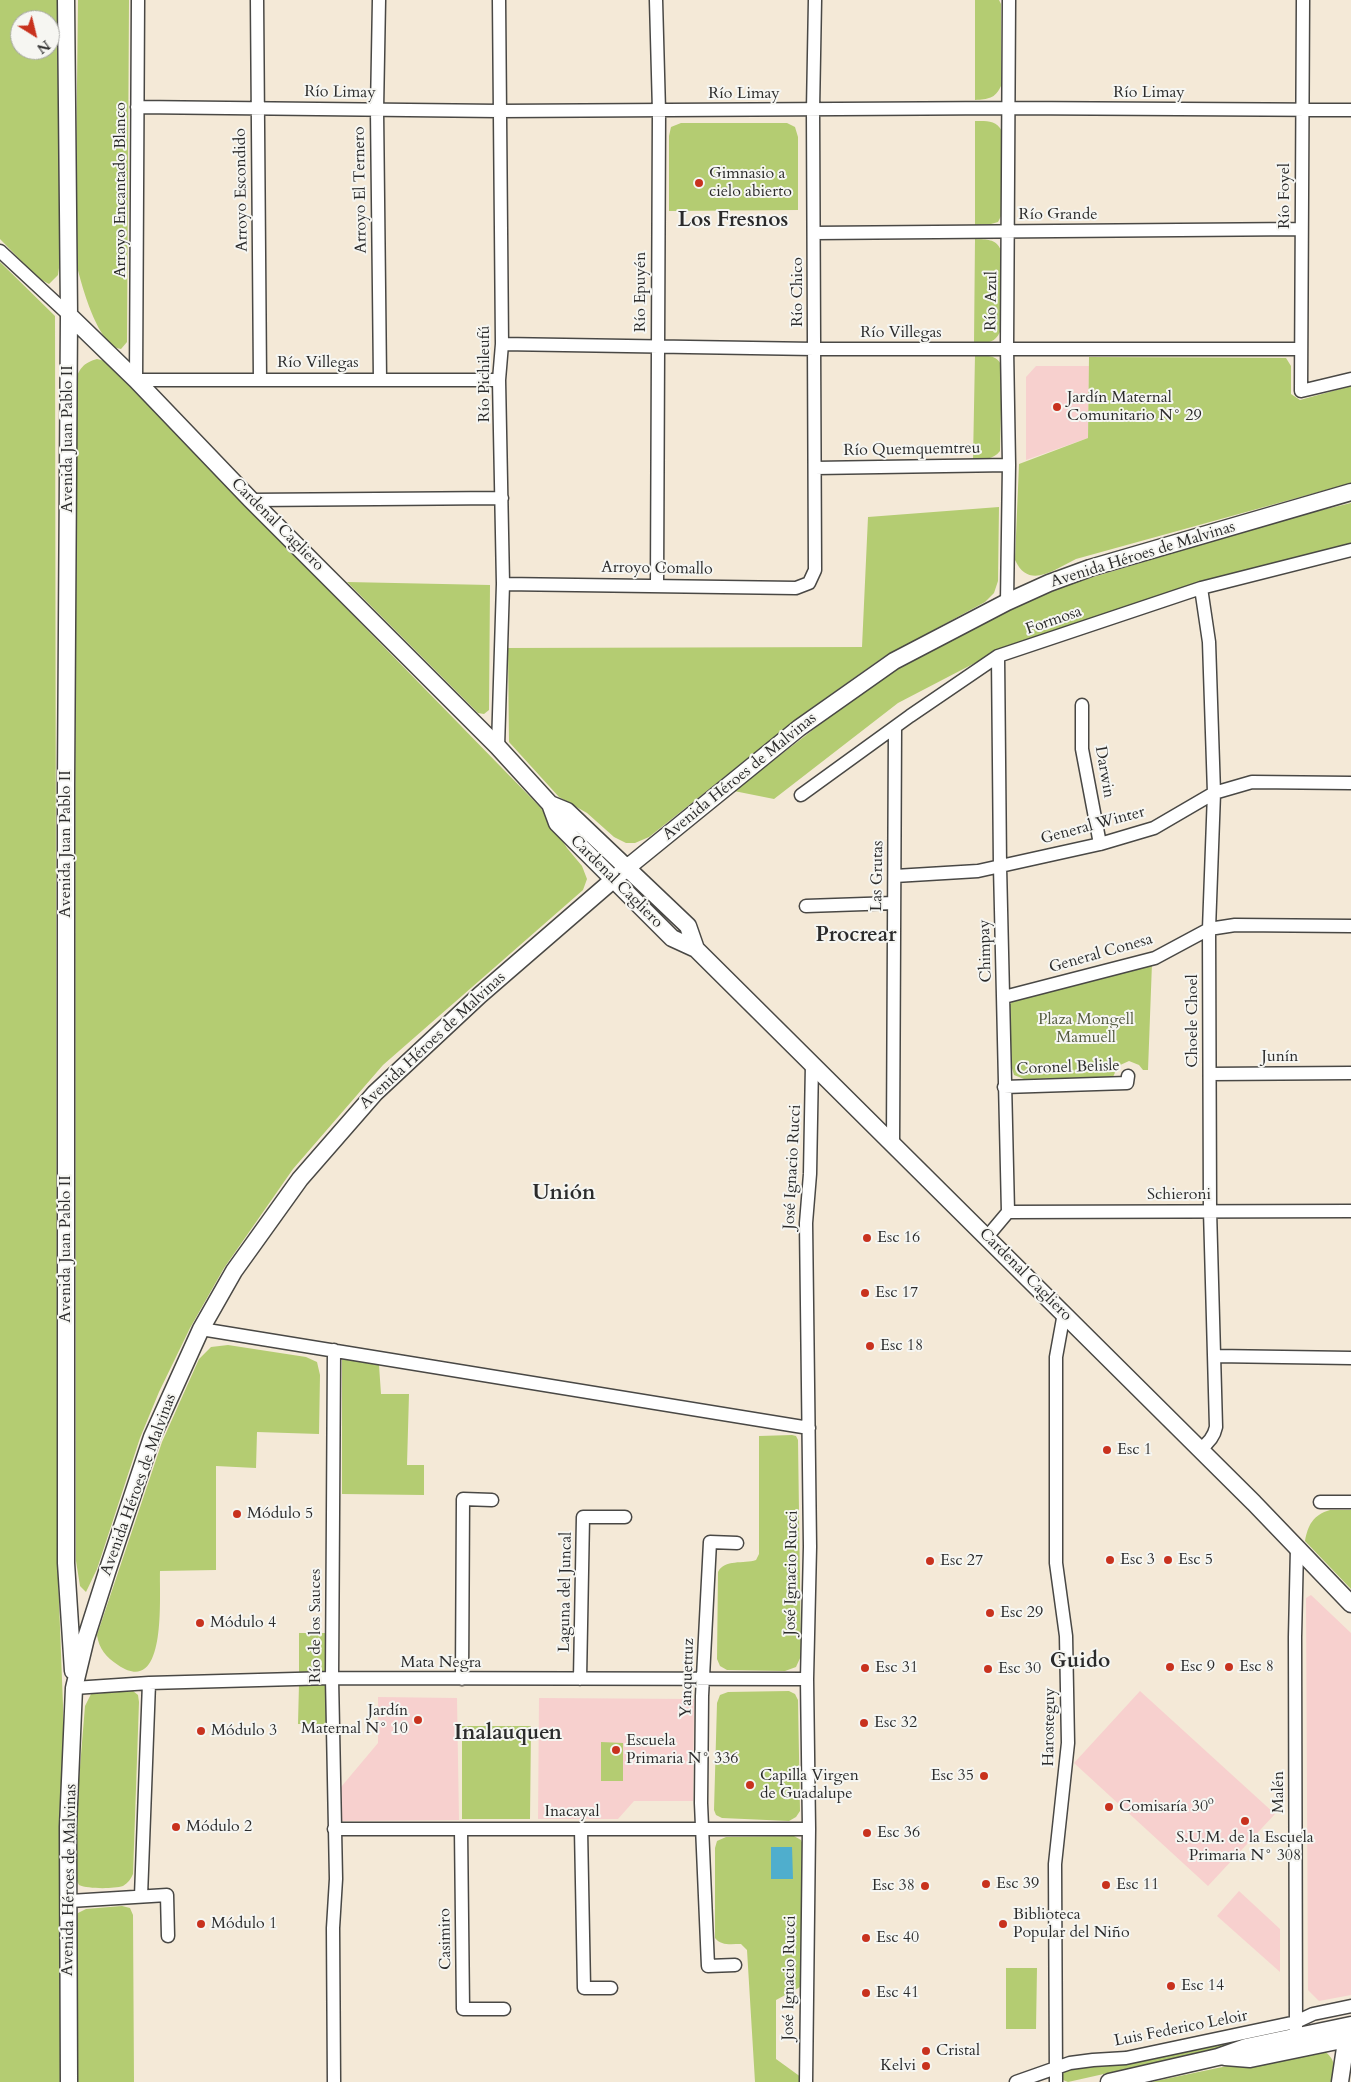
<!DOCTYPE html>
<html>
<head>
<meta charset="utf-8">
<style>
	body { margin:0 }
	#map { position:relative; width:1351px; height:2082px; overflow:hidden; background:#f4e9d7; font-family:Cardo,serif }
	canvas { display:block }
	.north { position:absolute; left:10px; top:10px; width:50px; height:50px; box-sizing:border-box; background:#f6f6f2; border:1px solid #a5a5a2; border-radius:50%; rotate:144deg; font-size:14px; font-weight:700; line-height:20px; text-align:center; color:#2b2b2b }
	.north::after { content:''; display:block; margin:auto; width:18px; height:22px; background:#c8321e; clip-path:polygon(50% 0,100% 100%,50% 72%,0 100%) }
</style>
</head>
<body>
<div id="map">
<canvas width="1351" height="2082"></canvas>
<div class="north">N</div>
</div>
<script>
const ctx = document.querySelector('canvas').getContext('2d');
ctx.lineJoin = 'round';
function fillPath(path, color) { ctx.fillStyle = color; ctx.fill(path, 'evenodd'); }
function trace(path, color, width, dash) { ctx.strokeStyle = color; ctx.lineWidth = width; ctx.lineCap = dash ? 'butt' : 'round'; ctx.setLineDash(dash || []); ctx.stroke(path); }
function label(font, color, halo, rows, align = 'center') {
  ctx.font = font + ' Cardo,serif'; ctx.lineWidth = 4; ctx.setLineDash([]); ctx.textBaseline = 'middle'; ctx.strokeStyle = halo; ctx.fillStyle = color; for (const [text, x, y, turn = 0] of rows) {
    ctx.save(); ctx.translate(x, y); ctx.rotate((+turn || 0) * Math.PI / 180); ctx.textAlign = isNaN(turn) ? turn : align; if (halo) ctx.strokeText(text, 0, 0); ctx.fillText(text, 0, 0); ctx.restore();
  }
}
const built = new Path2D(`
	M 1036,366 L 1089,366 L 1088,438 L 1026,460 L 1026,377 Z
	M 1311,1595 L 1351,1633 L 1351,1995 L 1319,2001 L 1308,1990 L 1306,1598 Z
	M 1140,1691 L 1275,1814 L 1208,1886 L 1074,1763 Z
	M 378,1697 L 457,1698 L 459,1820 L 341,1821 L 341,1787 L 378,1743 Z
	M 539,1698 L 694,1699 L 693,1801 L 634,1801 L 618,1819 L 538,1819 Z
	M 1239,1891 L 1280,1929 L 1280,1972 L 1217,1916 Z`);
const green = new Path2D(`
	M 0,0 L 59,0 L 59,268 L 58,275 L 49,284 L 38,278 L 0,239 ZM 20,20 L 50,20 L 50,50 L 20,50 Z
	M 78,0 L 129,0 L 127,342 L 121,349 C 97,347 79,277 75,257 Z
	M 975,0 L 999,0 L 1001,4 L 1001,86 C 995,99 988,99 975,100 Z
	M 975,121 C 987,121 996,120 1002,131 L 1001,216 L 998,222 L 991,224 L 975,225 Z
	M 681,123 L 787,123 L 795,127 L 798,137 L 798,210 L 669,211 L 669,136 L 671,127 Z
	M 975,239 C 987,240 995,238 1001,250 L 1000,332 C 994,344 987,343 974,343 Z
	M 0,262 L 55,316 L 57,1550 L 63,1705 L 64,2082 L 0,2082 Z
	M 975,355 C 987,356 996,354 1002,366 L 1000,451 C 993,460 984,459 973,460 Z
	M 1089,357 L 1286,358 L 1291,366 L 1291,394 L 1300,400 L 1351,386 L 1351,483 L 1076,559 C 1053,570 1029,590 1015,560 L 1019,464 L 1088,438 Z
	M 97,359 L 105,361 L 541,808 L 567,848 L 582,866 L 587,879 L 583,890 L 383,1065 L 293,1169 L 224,1268 L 190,1328 L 159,1392 L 140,1438 L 97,1569 L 86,1592 L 80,1586 L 76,1561 L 75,382 C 79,369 83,363 97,359 Z
	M 1351,503 L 1351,543 L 1198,583 L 994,653 L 898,703 L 774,799 L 734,791 L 854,698 L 906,664 L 947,640 L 991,618 L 1067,585 L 1293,517 Z
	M 999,507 L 998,581 L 994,593 L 985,602 L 882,658 L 806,712 L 649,837 L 635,843 L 626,843 L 614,837 L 587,813 L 559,797 L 509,742 L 508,648 L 862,647 L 868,517 Z
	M 347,582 L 490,585 L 489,710 L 484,714 L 478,713 Z
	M 1152,963 L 1148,1070 L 1143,1070 L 1139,1065 L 1129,1061 L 1118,1066 L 1113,1077 L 1024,1079 L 1014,1075 L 1011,1065 L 1010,1004 L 1019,996 Z
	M 228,1345 L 306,1357 L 317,1362 L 320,1375 L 319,1434 L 257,1432 L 256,1468 L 216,1466 L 216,1570 L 160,1571 C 159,1595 168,1699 118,1665 C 106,1657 99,1649 97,1635 L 162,1442 L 199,1359 L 211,1347 Z
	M 342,1359 L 379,1365 L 381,1394 L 409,1394 L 407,1465 L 424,1465 L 424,1495 L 342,1494 Z
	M 792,1435 L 796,1436 L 798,1440 L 801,1656 L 796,1667 L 785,1671 L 727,1670 L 720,1666 L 717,1659 L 718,1572 C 724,1559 744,1564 756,1560 L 759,1554 L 759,1436 Z
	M 1330,1510 L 1351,1510 L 1351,1589 L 1305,1541 C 1308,1525 1313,1515 1330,1510 Z
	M 299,1633 L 327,1633 L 327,1673 L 299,1673 Z
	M 299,1684 L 327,1685 L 327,1724 L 298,1724 Z
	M 133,1691 L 138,1695 L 139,1702 L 133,1874 C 131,1879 128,1883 123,1886 C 113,1889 88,1889 79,1885 L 76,1879 L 75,1828 L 85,1706 L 91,1694 Z
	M 789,1691 L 795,1694 L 798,1700 L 800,1811 L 796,1817 L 789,1821 L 722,1818 L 716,1815 L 714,1810 L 717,1703 L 720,1695 L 728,1692 Z
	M 462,1726 L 531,1726 L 530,1819 L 462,1819 Z
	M 601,1742 L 623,1743 L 623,1781 L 601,1781 Z
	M 794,1836 L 801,1840 L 804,1847 L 802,1986 L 776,2000 L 776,2059 L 805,2080 L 805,2082 L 755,2082 L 747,1950 L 741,1944 C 731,1944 721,1946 715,1938 L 715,1848 L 717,1841 L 726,1837 Z
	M 122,1906 L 130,1908 L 133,1915 L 134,2082 L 74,2082 L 75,1920 L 78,1913 L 86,1909 Z
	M 1037,1968 L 1036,2029 L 1006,2029 L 1006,1968 Z
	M 1286,2030 L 1287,2033 L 1068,2082 L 1063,2080 L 1062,2076 L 1064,2072 L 1070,2068 Z
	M 1324,2051 C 1336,2059 1335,2069 1334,2082 L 1151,2082 L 1232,2065 Z`);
const water = new Path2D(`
	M 771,1847 L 792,1847 L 793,1879 L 771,1879 Z`);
const minor = new Path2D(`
	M 138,0 L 136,380 L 499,380
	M 257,0 L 260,379
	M 379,0 L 377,110 L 380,379
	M 656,0 L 659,111 L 657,585
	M 1303,0 L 1301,391 L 1351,379
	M 137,107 L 499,111 L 1008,108 L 1351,110
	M 814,233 L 1301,229
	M 0,251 L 69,315
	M 502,344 L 814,349 L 1301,349
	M 815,468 L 1009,465
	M 251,500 L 502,498
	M 503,584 L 796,588 L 809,583 L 815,570 L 813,110 L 815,0
	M 1007,602 L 1009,465 L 1007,348 L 1009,0
	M 1082,705 L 1082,749 L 1100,844
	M 498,747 L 503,584 L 499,380 L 502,344 L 499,0
	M 801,795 L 910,716 L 998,656 L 1201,588 L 1351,550
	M 895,876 L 978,871 L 1100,844 L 1154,828 L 1214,793 L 1252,782 L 1351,783
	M 806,906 L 894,903
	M 1004,997 L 1155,958 L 1209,929 L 1235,925 L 1351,926
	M 1210,1074 L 1351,1073
	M 1004,1087 L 1127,1083 L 1128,1076
	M 893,1144 L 895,728
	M 1008,1212 L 1351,1211
	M 987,1237 L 1008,1212 L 1000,866 L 998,656
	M 201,1329 L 809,1428
	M 1215,1356 L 1351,1358
	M 1200,1449 C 1209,1443 1214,1437 1216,1427 L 1210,1210 L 1209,929 L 1214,793 L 1209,642 L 1201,588
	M 1320,1502 L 1351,1502
	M 462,1679 L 463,1499 L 492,1500
	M 580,1679 L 583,1517 L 625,1517
	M 74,1688 L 149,1683 L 332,1678 L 807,1679
	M 334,1829 L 809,1829
	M 461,1829 L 463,2009 L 504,2009
	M 581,1829 L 584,1988 L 611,1988
	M 141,1896 L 149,1683
	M 70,1901 L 167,1895 L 168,1936
	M 735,1965 L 708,1966 L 701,1803 L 702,1696 L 710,1542 L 737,1543
	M 1296,2036 L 1295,1637 L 1297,1548
	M 334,2082 L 333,1928 L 336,1879 L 332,1678 L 334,1350
	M 806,2082 L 809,1829 L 807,1679 L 810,1547 L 806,1223 L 810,1174 L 812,1064
	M 1016,2082 L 1070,2063 L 1093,2060 L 1126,2058 L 1296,2022 L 1313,2014 L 1351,2006
	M 1056,2082 L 1055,1864 L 1068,1743 L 1066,1636 L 1056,1563 L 1056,1357 L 1064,1313`);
const major = new Path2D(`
	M 66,0 L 69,315 L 66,785 L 66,1563 L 73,1671
	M 69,315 L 136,380 L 251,500 L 498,747 L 550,804 L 557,823 L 672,938 L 696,949 L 1254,1503 L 1351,1604
	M 550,804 L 567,811 L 688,926 L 696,949
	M 1225,2057 L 1250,2059 L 1351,2038
	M 69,2082 L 68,1827 L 74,1688 L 86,1638 L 107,1572 L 152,1437 L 201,1329 L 234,1271 L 300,1179 L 375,1093 L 480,995 L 628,867 L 799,728 L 894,661 L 1007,602 L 1049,583 L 1090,568 L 1351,492
	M 1109,2082 L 1218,2057 L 1246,2047 L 1351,2025
	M 1340,2082 L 1345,2048 L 1351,2040`);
const markers = [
	[699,183,5,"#c8321e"],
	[1057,407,5,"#c8321e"],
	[867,1238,5,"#c8321e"],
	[865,1293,5,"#c8321e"],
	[870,1346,5,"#c8321e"],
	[1107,1450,5,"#c8321e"],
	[237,1514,5,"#c8321e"],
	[1110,1560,5,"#c8321e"],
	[1168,1560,5,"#c8321e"],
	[930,1561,5,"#c8321e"],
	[990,1613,5,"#c8321e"],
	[200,1623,5,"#c8321e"],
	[1170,1667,5,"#c8321e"],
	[1229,1667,5,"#c8321e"],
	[865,1668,5,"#c8321e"],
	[988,1669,5,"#c8321e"],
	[418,1720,5,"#c8321e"],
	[864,1723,5,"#c8321e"],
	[201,1731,5,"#c8321e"],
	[616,1750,5,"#c8321e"],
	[984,1776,5,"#c8321e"],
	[750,1785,5,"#c8321e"],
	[1109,1807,5,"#c8321e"],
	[1245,1821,5,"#c8321e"],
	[176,1827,5,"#c8321e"],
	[867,1833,5,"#c8321e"],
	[986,1884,5,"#c8321e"],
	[1106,1885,5,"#c8321e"],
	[925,1886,5,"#c8321e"],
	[201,1924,5,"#c8321e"],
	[1003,1924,5,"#c8321e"],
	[866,1938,5,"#c8321e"],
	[1171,1986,5,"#c8321e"],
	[866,1993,5,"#c8321e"],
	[926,2051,5,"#c8321e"],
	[926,2066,5,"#c8321e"]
];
const streetNames = [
	["Río Limay",340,93,1],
	["Río Limay",1149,93],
	["Río Limay",744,94],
	["Arroyo Encantado Blanco",121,190,-90],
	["Arroyo Escondido",242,190,-91],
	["Arroyo El Ternero",361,190,-91],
	["Río Foyel",1285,196,-90],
	["Río Grande",1058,215],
	["Río Epuyén",641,292,-90],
	["Río Chico",798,292,-90],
	["Río Azul",992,301,-89],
	["Río Villegas",901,333],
	["Río Villegas",318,363],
	["Río Pichileufú",485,374,-90],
	["Avenida Juan Pablo II",68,439,-90],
	["Río Quemquemtreu",912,450,-1],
	["Cardenal Cagliero",277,525,45],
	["Avenida Héroes de Malvinas",1143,555,-17],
	["Arroyo Comallo",657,569,1],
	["Formosa",1054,621,-19],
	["Darwin",1104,772,80],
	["Avenida Héroes de Malvinas",740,777,-39],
	["General Winter",1093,826,-15],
	["Avenida Juan Pablo II",66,844,-90],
	["Las Grutas",878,876,-89],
	["Cardenal Cagliero",616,882,45],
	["Chimpay",986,951,-92],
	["General Conesa",1101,954,-16],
	["Choele Choel",1193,1021,-90],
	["Avenida Héroes de Malvinas",433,1041,-43],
	["Junín",1280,1057],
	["Coronel Belisle",1068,1068,-2],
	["José Ignacio Rucci",793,1167,-87],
	["Schieroni",1179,1195],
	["Avenida Juan Pablo II",66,1249,-90],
	["Cardenal Cagliero",1025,1275,45],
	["Avenida Héroes de Malvinas",139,1485,-70],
	["José Ignacio Rucci",792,1573,-89],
	["Laguna del Juncal",566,1592,-89],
	["Río de los Sauces",316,1626,-90],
	["Mata Negra",441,1663],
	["Yanquetruz",688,1678,-88],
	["Harosteguy",1050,1727,-89],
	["Malén",1279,1792,-90],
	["Inacayal",572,1812],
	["Avenida Héroes de Malvinas",70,1880,-89],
	["Casimiro",446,1939,-91],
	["José Ignacio Rucci",790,1978,-89],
	["Luis Federico Leloir",1181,2029,-11]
];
const poiNames = [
	["Gimnasio a",709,174],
	["cielo abierto",709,192],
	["Jardín Maternal",1067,398],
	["Comunitario N° 29",1067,416],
	["Esc 16",877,1238],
	["Esc 17",875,1293],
	["Esc 18",880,1346],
	["Esc 1",1117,1450],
	["Módulo 5",247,1514],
	["Esc 3",1120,1560],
	["Esc 5",1178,1560],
	["Esc 27",940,1561],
	["Esc 29",1000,1613],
	["Módulo 4",210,1623],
	["Esc 9",1180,1667],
	["Esc 8",1239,1667],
	["Esc 31",875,1668],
	["Esc 30",998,1669],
	["Jardín",408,1711,"right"],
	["Maternal N° 10",408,1729,"right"],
	["Esc 32",874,1723],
	["Módulo 3",211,1731],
	["Escuela",626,1741],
	["Primaria N° 336",626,1759],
	["Capilla Virgen",760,1776],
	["de Guadalupe",760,1794],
	["Esc 35",974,1776,"right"],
	["Comisaría 30º",1119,1807],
	["Módulo 2",186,1827],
	["Esc 36",877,1833],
	["S.U.M. de la Escuela",1245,1838,"center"],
	["Primaria N° 308",1245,1856,"center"],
	["Esc 39",996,1884],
	["Esc 11",1116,1885],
	["Esc 38",915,1886,"right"],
	["Biblioteca",1013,1915],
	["Popular del Niño",1013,1933],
	["Módulo 1",211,1924],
	["Esc 40",876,1938],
	["Esc 14",1181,1986],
	["Esc 41",876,1993],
	["Cristal",936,2051],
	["Kelvi",916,2066,"right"]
];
const parkNames = [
	["Plaza Mongell",1086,1020],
	["Mamuell",1086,1038]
];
const districtNames = [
	["Los Fresnos",733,221],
	["Procrear",856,936],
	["Unión",564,1194],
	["Guido",1080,1662],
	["Inalauquen",508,1734]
];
fillPath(built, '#f7d0ce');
fillPath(green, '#b4cc72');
fillPath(water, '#4faecd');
trace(minor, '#494845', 15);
trace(major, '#494845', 19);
trace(minor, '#fff', 12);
trace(major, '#fff', 16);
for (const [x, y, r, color] of markers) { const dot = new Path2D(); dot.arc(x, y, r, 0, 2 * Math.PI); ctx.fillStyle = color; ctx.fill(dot); trace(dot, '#f6f6f2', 2); }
label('16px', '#2b2b2b', '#f6f6f2', streetNames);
label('16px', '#2b2b2b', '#f6f6f2', poiNames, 'left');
label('16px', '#545b40', '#f6f6f2', parkNames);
label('bold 21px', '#2b2b2b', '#f6f6f2', districtNames);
</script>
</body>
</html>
